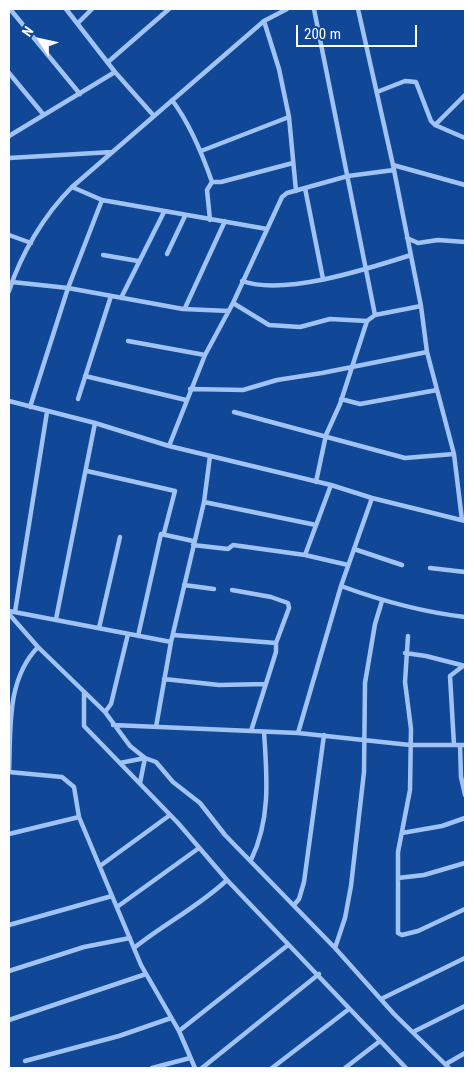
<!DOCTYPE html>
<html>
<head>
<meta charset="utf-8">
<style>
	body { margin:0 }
	#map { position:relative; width:474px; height:1077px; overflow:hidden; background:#104796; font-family:"Roboto Condensed",sans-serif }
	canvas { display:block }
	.frame { position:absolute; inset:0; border:10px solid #fff; pointer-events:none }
	.north { position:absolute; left:15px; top:15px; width:50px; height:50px; -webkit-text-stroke:4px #104796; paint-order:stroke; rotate:305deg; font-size:14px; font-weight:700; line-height:20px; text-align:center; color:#fff }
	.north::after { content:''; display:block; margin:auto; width:18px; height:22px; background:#fff; clip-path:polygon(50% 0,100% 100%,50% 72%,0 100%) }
	.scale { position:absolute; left:296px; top:25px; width:121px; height:22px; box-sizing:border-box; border:2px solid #fff; border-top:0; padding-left:6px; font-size:15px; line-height:18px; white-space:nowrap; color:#fff; -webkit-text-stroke:4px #104796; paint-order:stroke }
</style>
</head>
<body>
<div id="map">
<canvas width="474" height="1077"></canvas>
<div class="frame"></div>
<div class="north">N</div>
<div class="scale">200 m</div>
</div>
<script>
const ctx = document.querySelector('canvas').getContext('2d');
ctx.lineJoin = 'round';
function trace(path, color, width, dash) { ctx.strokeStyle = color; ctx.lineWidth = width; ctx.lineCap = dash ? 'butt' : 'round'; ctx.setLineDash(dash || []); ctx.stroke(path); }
const street = new Path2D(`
	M 10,9 L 80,94
	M 66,9 L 115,72 L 154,116
	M 314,9 L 375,315
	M 358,9 L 393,165 L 421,306 L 427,352 L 454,454 L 462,520
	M 264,21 L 279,69 L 289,117 L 296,191
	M 78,23 L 92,9
	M 108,62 L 169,9
	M 9,73 L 43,114
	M 377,92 L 405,81 L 416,82 L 431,121 L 435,125 L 465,138
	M 172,100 C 190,124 202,153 212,182
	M 435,125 L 465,95
	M 9,136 L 115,72
	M 201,151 L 289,117
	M 9,158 L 112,152
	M 393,165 L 465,185
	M 212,182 L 221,182 L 293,163
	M 72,187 L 102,200 L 267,229
	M 305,188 L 323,279
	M 210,220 L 207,190 L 212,182
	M 9,235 L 31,243
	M 407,238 L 418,243 L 438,240 L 465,242
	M 167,254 L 185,216
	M 103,255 L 138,261
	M 242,281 C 285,296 367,269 411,255
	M 12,282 L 68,288 L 183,309 L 229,311
	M 9,291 C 21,254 44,215 72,187 L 264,21 L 287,9
	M 121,298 L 164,212
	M 233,303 L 269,325 L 300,327 L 330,319 L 367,321 L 375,315 L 421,306
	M 185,308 L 225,221
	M 128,341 L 205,355
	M 85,376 L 186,400
	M 190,389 L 243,390 L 277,380 L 322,373 L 427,352
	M 78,399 L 111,296
	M 341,399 L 360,404 L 437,390
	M 9,401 L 95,423 L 169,446 L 331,485 L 372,498 L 465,521
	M 30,407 L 68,288 L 102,200
	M 234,412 L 405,458 L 454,454
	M 169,446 L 205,355 L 233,303 L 282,197 L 287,193 L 348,176 L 394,170
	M 87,471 L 175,491 L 164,533
	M 316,482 L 326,435 L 340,404 L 367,321
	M 204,502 L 316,525
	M 193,545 L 228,549 L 233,545 L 305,555 L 348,565
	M 354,549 L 402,565
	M 305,555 L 331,485
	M 430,568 L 465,572
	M 184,585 L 214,589
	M 341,586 C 382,601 422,612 465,617
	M 232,590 L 271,597 L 288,603 L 289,608 L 276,643
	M 9,611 L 171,642
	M 15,612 L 47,412
	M 9,614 L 38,647 L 105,712 L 130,746 L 145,758 L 156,762 L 173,782 L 200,803 L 225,835 L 335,948 L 394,1014 L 449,1068
	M 56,619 L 95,423
	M 99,628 L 120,537
	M 173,635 L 276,643 L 276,652 L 251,731
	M 138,636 L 161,534 L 193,541
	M 408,636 L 405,682 L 411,729 L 410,790 L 398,852 L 398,933 L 402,935 L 418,931 L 465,909
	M 405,653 L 426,656 L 465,666
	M 164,679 L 219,685 L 266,684
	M 84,692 L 84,726 L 178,823 L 227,880 L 406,1068
	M 105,712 L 111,704 L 128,634
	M 113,725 L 298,733 L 410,745 L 465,745
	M 156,727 L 171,642 L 204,502 L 210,456
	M 298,733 L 341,586 L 372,498
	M 454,745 L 450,676 L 463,666
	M 460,745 L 461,777 L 465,795
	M 120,763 L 145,758 L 140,783
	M 9,772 L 62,777 L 74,787 L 79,817 L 141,965 L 179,1031 L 195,1068
	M 9,772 C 11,729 6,680 38,647
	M 402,833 L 442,826 L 465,818
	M 9,834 L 79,817
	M 251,860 C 271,819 267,776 264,732
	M 100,866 L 170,815
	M 398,878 L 424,875 L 465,863
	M 294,905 L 299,899 L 304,882 L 324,735
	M 117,907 L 199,848
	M 9,925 L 112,896
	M 134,948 C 164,924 198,907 227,880
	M 335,948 L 345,918 L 351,886 L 364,772 L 365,683 L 375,624 L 382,601
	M 9,971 L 84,947 L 130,938
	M 381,999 L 465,958
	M 9,1020 L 146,974
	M 179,1031 L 288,945
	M 413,1032 L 465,1006
	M 25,1061 L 119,1036 L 171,1018
	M 446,1064 L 465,1053
	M 152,1068 L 190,1058
	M 202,1068 L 319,974
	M 272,1068 L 349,1009
	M 345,1068 L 380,1041`);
trace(street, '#a0c3f4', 4.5);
</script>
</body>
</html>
